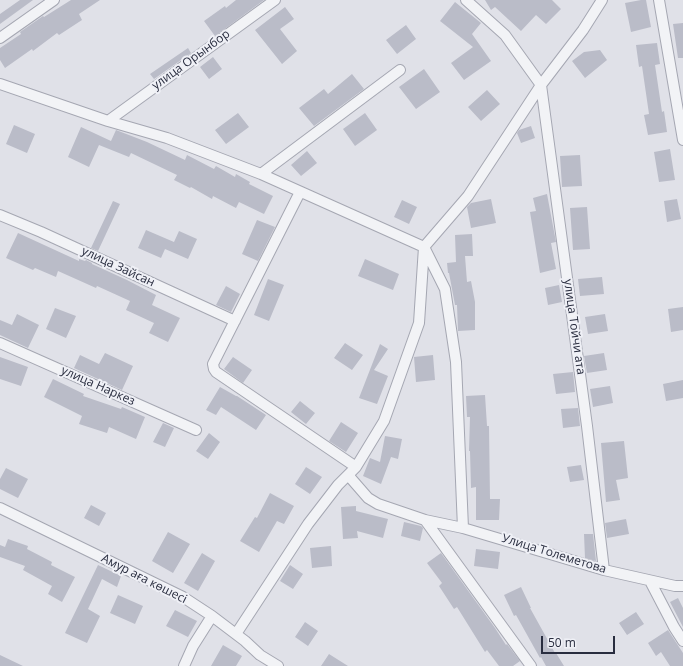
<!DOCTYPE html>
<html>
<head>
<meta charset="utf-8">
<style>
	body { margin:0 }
	#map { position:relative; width:683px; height:666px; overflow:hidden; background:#e0e1e8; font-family:"Open Sans",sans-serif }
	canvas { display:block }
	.scale { position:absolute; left:541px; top:636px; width:74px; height:18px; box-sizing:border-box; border:2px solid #292d3f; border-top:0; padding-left:5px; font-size:12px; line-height:14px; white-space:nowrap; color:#292d3f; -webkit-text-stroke:3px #eff0f6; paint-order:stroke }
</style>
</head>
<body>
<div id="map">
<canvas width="683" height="666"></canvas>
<div class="scale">50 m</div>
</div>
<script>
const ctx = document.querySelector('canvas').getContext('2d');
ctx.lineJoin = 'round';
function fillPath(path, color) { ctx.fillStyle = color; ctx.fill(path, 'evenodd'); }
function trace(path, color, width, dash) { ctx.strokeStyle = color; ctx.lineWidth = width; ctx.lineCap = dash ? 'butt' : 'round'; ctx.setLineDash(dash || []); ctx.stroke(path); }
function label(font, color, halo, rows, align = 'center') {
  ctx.font = font + ' "Open Sans",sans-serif'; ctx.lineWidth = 4; ctx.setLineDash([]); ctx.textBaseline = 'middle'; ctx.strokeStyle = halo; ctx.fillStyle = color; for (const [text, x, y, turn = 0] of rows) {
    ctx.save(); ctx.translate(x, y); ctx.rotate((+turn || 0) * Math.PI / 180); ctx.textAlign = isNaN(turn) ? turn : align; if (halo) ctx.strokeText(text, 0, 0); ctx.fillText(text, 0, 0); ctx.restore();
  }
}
const building = new Path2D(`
	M 20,0 L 33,0 L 0,24 L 0,14 Z
	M 71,0 L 100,0 L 79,14 L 82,20 L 59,35 L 57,33 L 33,51 L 32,49 L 5,68 L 0,60 L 0,48 L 21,34 L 20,32 L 43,16 L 44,17 Z
	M 236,0 L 264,0 L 215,36 L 204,21 L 225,6 L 226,8 Z
	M 485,0 L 552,0 L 561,9 L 546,24 L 536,15 L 521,31 L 495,7 L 491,10 Z
	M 641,0 L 646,0 L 651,27 L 631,32 L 625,3 Z
	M 455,2 L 481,23 L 472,34 L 491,61 L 464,80 L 451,63 L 473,47 L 440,21 Z
	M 285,7 L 294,19 L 280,29 L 297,51 L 282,64 L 255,30 Z
	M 683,23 L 683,58 L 678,58 L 673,24 Z
	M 406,25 L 416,39 L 397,54 L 386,40 Z
	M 657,43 L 660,64 L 655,65 L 662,112 L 664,111 L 667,132 L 648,135 L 644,115 L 649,114 L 642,66 L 639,67 L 636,45 Z
	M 188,48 L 191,53 L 154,79 L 150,74 Z
	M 600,50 L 607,60 L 585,78 L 572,61 L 584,52 Z
	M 213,57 L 222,69 L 209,79 L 200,67 Z
	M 424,69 L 440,92 L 416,109 L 399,87 Z
	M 352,74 L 364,89 L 314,126 L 299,108 L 324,89 L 328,94 Z
	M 487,90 L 500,104 L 481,121 L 468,107 Z
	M 238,113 L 249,127 L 226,144 L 215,130 Z
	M 365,113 L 377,130 L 355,146 L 343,129 Z
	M 14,125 L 35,134 L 27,153 L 6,144 Z
	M 531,126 L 535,138 L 521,143 L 517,133 L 519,130 Z
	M 81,127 L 111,141 L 116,130 L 147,142 L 185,160 L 187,155 L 214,169 L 216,166 L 235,177 L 236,174 L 250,182 L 249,184 L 273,196 L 264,214 L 239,202 L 236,208 L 213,196 L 212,199 L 191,187 L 190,188 L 174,180 L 177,175 L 131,153 L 129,157 L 99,145 L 89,167 L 68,157 Z
	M 670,149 L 675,180 L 659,182 L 654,152 Z
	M 307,151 L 317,163 L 301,176 L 291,165 Z
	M 580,155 L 582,186 L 562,187 L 560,156 Z
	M 547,194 L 556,242 L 551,243 L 556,269 L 540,273 L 530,212 L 536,211 L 533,198 Z
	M 491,199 L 496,223 L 471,228 L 467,207 L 471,203 Z
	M 677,199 L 681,219 L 667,222 L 664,201 Z
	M 402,200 L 417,207 L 409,224 L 394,217 Z
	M 113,201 L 120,204 L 98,251 L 91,248 Z
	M 587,207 L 590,249 L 573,250 L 570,208 Z
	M 257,220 L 275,227 L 258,261 L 242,254 Z
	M 146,230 L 174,242 L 179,231 L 197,239 L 188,259 L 165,249 L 161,258 L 138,248 Z
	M 18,233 L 79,261 L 79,259 L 85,261 L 86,260 L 92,263 L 92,264 L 127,280 L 156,295 L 152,305 L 180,318 L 168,342 L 149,333 L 154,323 L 126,310 L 130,301 L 97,286 L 96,288 L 58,271 L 56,277 L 35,268 L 33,270 L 6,258 Z
	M 472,234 L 473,256 L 465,256 L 467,282 L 471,281 L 475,302 L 475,330 L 458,331 L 457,305 L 455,305 L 449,273 L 448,273 L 447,263 L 456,262 L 455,235 Z
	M 365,259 L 399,274 L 393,290 L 358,276 Z
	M 602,277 L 604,294 L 580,296 L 578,279 Z
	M 268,279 L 284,285 L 269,321 L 254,315 Z
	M 559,285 L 562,302 L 548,305 L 545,288 Z
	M 226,286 L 240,294 L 231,312 L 216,305 Z
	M 683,307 L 683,330 L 671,332 L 668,309 Z
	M 55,308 L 76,316 L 66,338 L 46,329 Z
	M 17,314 L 39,325 L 28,348 L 0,335 L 0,320 L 12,325 Z
	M 605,314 L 608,331 L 588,334 L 585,317 Z
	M 345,343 L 363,355 L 352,370 L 334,358 Z
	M 380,344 L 388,349 L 374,370 L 388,376 L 377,404 L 359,398 Z
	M 105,353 L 133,366 L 122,390 L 74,368 L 80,355 L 99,364 Z
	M 604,353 L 607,370 L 587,373 L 584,356 Z
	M 433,355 L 435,380 L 416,382 L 414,357 Z
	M 0,357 L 28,367 L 21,386 L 0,379 Z
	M 233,357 L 252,370 L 243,383 L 224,369 Z
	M 573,372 L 575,392 L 556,394 L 553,374 Z
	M 53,379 L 84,394 L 83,396 L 121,409 L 122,407 L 145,417 L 136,439 L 109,427 L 107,433 L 79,424 L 82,416 L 44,397 Z
	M 683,380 L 683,398 L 666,401 L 663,384 Z
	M 610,386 L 613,403 L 593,407 L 590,389 Z
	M 220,387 L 236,396 L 237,396 L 266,415 L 256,430 L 221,407 L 216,415 L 206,410 Z
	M 485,395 L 487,426 L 489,426 L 490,499 L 500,499 L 499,520 L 476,520 L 476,487 L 471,488 L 470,451 L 469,451 L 470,417 L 467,417 L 466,396 Z
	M 300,401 L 315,413 L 306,424 L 291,412 Z
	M 578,408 L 580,426 L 563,428 L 561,409 Z
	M 341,422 L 358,433 L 346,452 L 329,441 Z
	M 163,423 L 174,428 L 165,447 L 153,442 Z
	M 209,433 L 220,442 L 208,459 L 196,451 Z
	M 385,436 L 402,439 L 398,459 L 391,457 L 381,484 L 363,476 L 370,458 L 380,462 Z
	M 624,441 L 628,478 L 616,480 L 620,500 L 606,502 L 601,443 Z
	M 581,465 L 584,480 L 570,482 L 567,467 Z
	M 306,467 L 322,477 L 310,494 L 295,484 Z
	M 6,468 L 28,479 L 18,498 L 0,489 L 0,479 Z
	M 270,493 L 294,506 L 284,524 L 277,521 L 259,552 L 240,541 L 255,517 L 257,518 Z
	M 91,505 L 106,513 L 99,526 L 84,518 Z
	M 356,506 L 356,511 L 388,519 L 383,538 L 357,531 L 358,538 L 343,539 L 341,507 Z
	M 626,519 L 629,534 L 607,538 L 605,523 Z
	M 404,522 L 421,526 L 423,528 L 420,541 L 401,536 Z
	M 168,532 L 190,544 L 173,573 L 152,561 Z
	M 584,534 L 593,534 L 596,561 L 585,558 Z
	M 8,539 L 28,546 L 27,549 L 52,562 L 51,565 L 75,577 L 62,602 L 48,594 L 52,586 L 23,570 L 25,566 L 0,557 L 0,545 L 5,547 Z
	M 331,546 L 332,566 L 312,568 L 310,548 Z
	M 476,549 L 500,552 L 498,569 L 474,566 Z
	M 202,553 L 215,561 L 198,591 L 184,583 Z
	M 441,553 L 495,628 L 506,645 L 507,644 L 520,661 L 513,666 L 499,666 L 487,650 L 485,652 L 457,607 L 454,609 L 439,586 L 442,583 L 427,563 Z
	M 98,565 L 121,576 L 117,587 L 102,579 L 88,609 L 100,616 L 87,643 L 65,633 Z
	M 290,565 L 303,574 L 293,589 L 280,581 Z
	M 521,587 L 531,608 L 530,608 L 555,653 L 556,653 L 564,666 L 546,666 L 541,657 L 540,658 L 516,615 L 514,616 L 504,595 Z
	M 118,595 L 143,606 L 135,624 L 110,613 Z
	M 678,598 L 683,608 L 683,627 L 670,602 Z
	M 175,610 L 197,621 L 188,637 L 166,626 Z
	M 636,612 L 644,624 L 627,635 L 619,623 Z
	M 305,622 L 318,631 L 308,646 L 295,637 Z
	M 668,630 L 683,653 L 683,666 L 670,666 L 661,652 L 656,656 L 648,643 Z
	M 223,645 L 242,656 L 236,666 L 211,666 Z
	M 329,654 L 348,666 L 321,666 Z
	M 0,655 L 23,666 L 0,666 Z`);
const street = new Path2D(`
	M 466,0 L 505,35 L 541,85 L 587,426 L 604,570
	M 659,0 L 683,140
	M 0,38 L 54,0
	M 0,84 L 108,121 L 167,138 L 261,174 L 424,247 L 445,289 L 456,362 L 463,528
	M 108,121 L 275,0
	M 261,174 L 400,70
	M 300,192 L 213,364 L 214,369 L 216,372 L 356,467
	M 0,215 L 41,232 L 235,321
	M 0,343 L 196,430
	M 348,475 L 368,498 L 378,504 L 425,520 L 531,666
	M 0,508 L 183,597 L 212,616 L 245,641 L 260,655 L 278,666
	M 425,520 L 463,528 L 604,570 L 675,586 L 683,586
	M 650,581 L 674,627 L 683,641
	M 236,634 L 308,524 L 338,485 L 356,467 L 384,421 L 419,323 L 424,247 L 468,196 L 541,85 L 583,30 L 602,0
	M 184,666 L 193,646 L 212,616`);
const streetNames = [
	["улица Орынбор",191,60,-36],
	["улица Зайсан",118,267,25],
	["улица Тойчи ата",574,327,82],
	["улица Наркез",98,386,24],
	["Улица Толеметова",554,554,17],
	["Амур аға көшесі",144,579,27]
];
fillPath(building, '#babcc8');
trace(street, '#a5a7b2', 12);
trace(street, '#f2f3f6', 10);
label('12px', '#292d3f', '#eff0f6', streetNames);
</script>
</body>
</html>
